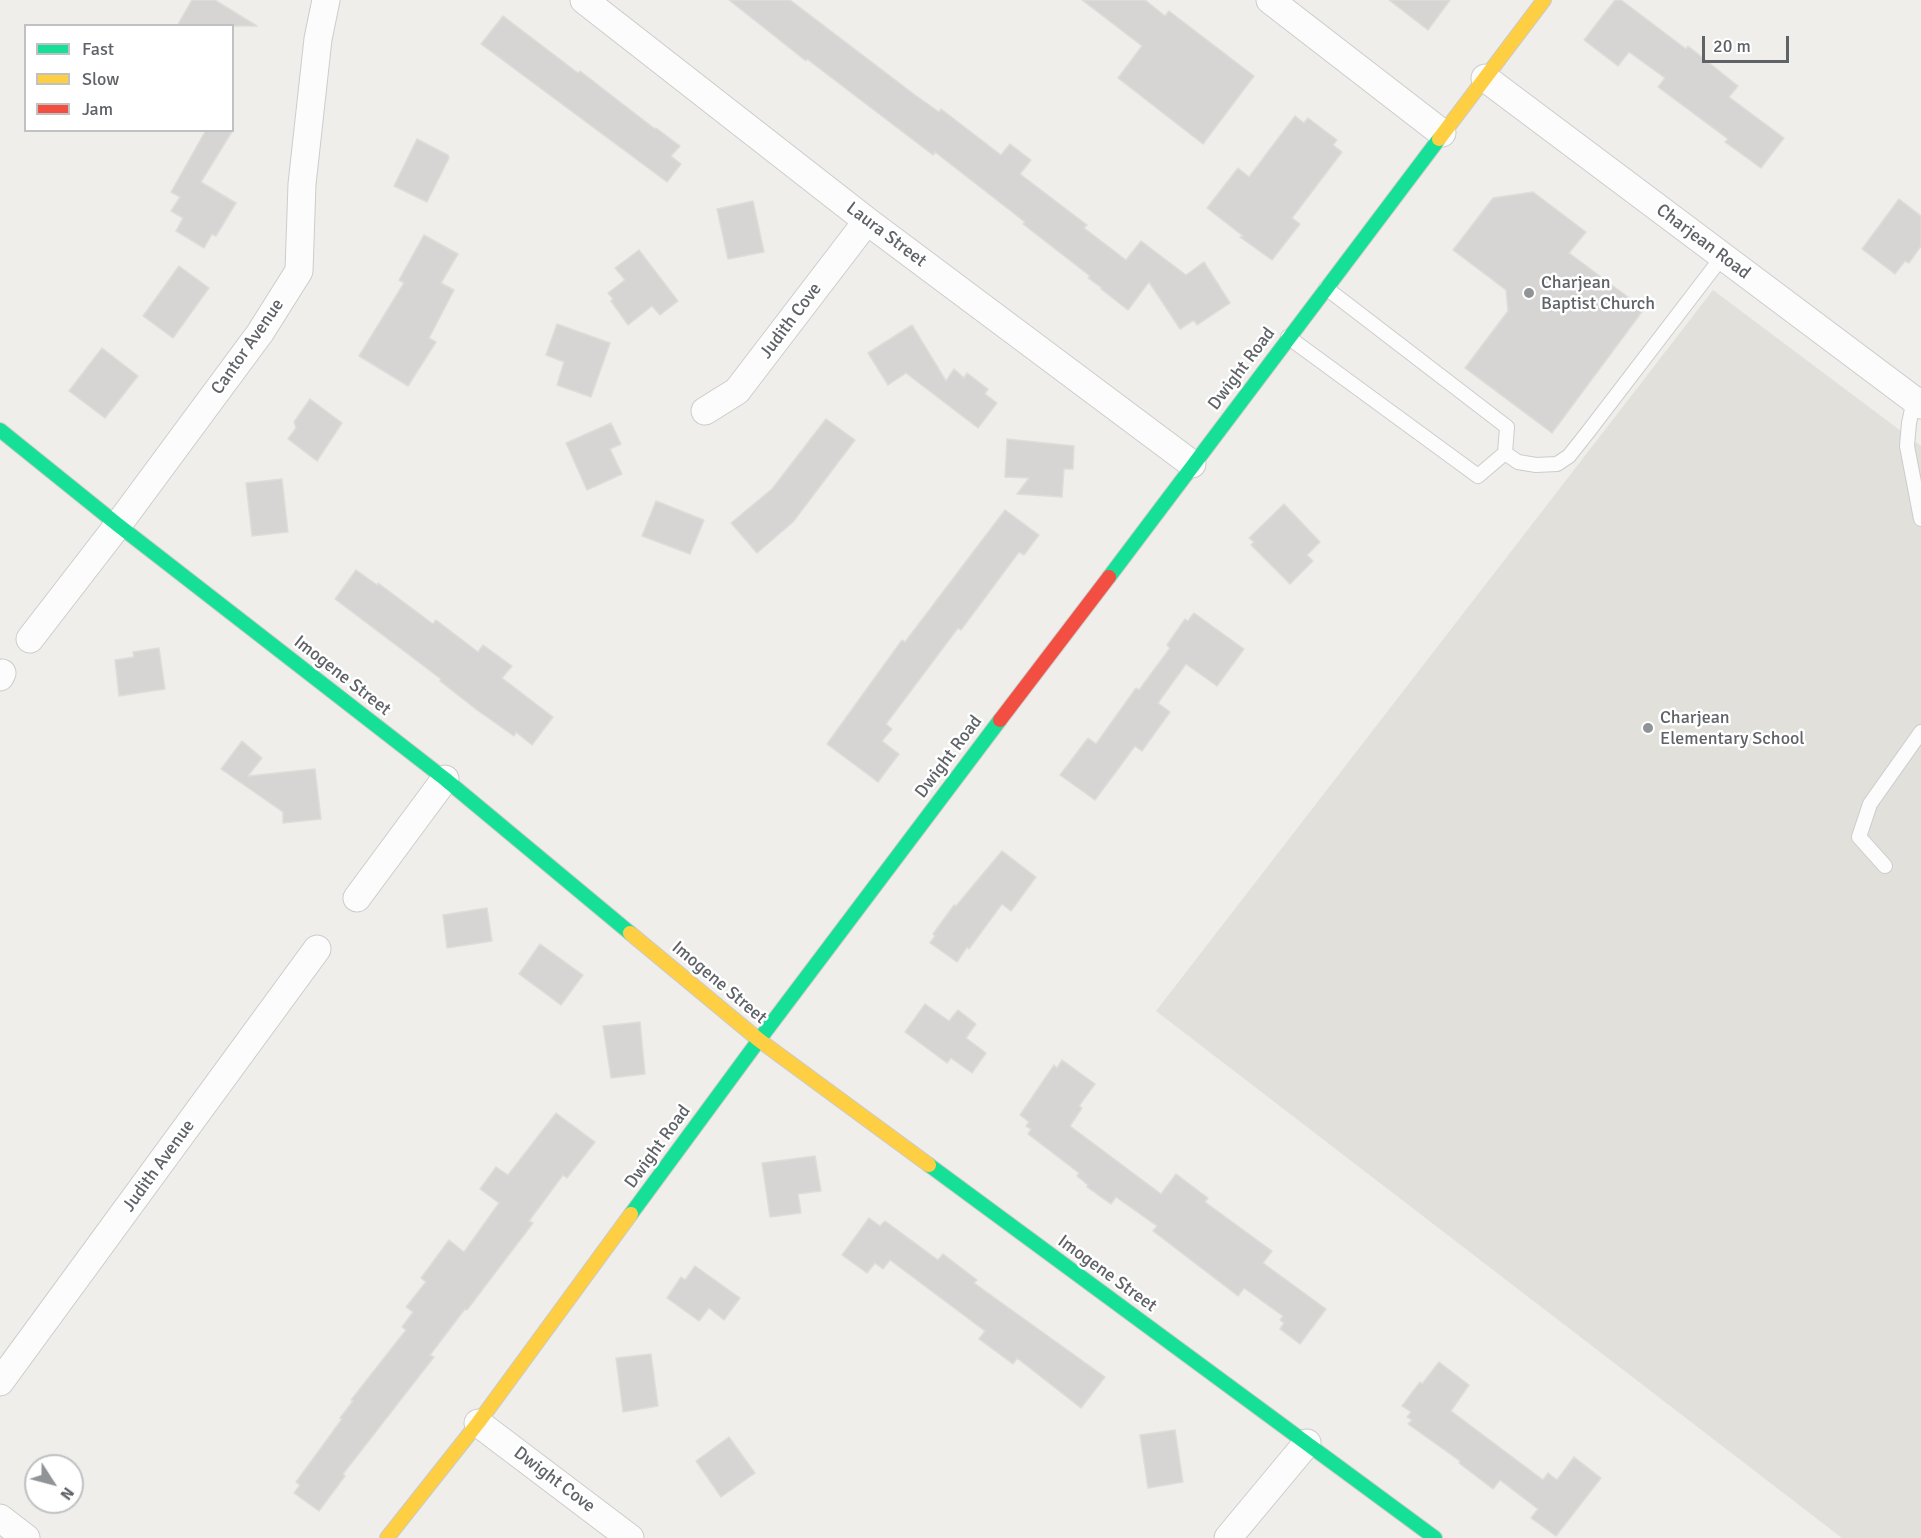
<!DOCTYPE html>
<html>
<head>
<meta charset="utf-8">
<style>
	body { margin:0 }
	#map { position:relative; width:1921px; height:1538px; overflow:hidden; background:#efeeea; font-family:Signika,sans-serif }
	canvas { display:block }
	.legend { position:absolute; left:24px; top:24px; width:210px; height:108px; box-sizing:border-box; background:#fff; border:2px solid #bfc1c3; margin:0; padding:8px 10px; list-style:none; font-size:18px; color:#5f6368 }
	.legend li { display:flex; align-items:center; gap:12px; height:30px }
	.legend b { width:30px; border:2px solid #bfc1c3 }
	.north { position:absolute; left:24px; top:1454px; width:60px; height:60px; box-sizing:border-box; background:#fff; border:2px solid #bfc1c3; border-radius:50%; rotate:126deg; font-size:16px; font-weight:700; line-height:24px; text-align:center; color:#5f6368 }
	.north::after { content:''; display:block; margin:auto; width:21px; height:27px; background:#919496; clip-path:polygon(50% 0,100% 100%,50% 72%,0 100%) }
	.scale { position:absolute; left:1702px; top:36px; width:87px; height:27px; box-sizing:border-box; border:3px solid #5f6368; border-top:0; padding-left:8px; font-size:18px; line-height:21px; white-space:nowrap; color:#5f6368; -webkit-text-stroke:4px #fff; paint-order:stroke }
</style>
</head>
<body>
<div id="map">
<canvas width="1921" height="1538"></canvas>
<ul class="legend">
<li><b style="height:8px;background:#16e098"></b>Fast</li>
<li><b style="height:8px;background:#ffcf43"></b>Slow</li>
<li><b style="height:8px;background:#f24e42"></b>Jam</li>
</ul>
<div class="north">N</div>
<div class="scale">20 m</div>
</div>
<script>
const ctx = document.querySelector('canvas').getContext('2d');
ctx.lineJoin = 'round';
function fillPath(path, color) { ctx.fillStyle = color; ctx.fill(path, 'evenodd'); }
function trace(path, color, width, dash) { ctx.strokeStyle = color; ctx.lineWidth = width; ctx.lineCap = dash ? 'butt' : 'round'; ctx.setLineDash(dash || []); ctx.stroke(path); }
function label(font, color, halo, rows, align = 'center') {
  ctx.font = font + ' Signika,sans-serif'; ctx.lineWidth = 5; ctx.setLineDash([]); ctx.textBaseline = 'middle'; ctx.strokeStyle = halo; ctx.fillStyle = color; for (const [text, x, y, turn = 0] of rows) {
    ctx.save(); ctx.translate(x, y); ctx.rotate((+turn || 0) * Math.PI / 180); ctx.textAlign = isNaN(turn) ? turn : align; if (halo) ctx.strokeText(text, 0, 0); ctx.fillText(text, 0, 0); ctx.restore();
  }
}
const education = new Path2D(`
	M 1713,290 L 1921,446 L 1921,1538 L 1842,1538 L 1156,1011 Z`);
const building = new Path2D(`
	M 192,0 L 215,0 L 257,26 L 177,26 Z
	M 729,0 L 790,0 L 915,95 L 939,112 L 941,109 L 1001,155 L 1010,144 L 1031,160 L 1020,174 L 1087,225 L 1084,228 L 1126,260 L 1141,241 L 1186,275 L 1204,262 L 1230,303 L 1197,325 L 1194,320 L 1180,329 L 1149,282 L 1128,310 L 1101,289 L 1102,288 L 1088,278 L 1090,276 L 1023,224 L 1025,222 L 935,152 L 933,155 L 807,59 L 806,61 Z
	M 1082,0 L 1145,0 L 1165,16 L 1169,11 L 1254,76 L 1203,144 L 1118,78 L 1142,46 Z
	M 1389,0 L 1450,0 L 1428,30 Z
	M 1615,0 L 1621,0 L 1686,49 L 1688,46 L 1738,86 L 1729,97 L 1784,138 L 1761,168 L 1725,142 L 1728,139 L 1658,87 L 1665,78 L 1629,52 L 1618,66 L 1584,40 Z
	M 503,16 L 578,73 L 580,71 L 655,129 L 656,128 L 680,146 L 671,156 L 681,164 L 667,182 L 481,44 Z
	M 1295,116 L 1304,123 L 1308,118 L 1337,140 L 1333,145 L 1342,152 L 1292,218 L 1300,224 L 1272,260 L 1240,237 L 1243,236 L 1207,208 L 1238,168 L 1249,177 Z
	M 206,130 L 233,130 L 201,182 L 236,203 L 216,236 L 212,234 L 204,248 L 176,231 L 183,218 L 171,211 L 180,197 L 171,192 Z
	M 417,139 L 448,155 L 449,158 L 427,202 L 394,186 Z
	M 1533,192 L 1586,232 L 1569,253 L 1644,309 L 1552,433 L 1465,368 L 1508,311 L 1506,290 L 1453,250 L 1493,198 Z
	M 1899,199 L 1921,216 L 1921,246 L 1909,263 L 1905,261 L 1895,274 L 1862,249 Z
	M 753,201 L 764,252 L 728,259 L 717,209 Z
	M 424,235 L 458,254 L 441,283 L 454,290 L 429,338 L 436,342 L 408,386 L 359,356 L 404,283 L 399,280 Z
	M 639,250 L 678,301 L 660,315 L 652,306 L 628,325 L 611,301 L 613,299 L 608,293 L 625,280 L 615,268 Z
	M 179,266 L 209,288 L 173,338 L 143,316 Z
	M 557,324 L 610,343 L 591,397 L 557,385 L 564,362 L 546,355 Z
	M 912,325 L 946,381 L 954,369 L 964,378 L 967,373 L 988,389 L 985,394 L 997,403 L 978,428 L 906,373 L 888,385 L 868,353 Z
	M 102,348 L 138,376 L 105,418 L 69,391 Z
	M 310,399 L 342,423 L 317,461 L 288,439 L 296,428 L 294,422 Z
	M 826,419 L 855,440 L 793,522 L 757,553 L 731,523 L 772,489 Z
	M 611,423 L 621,444 L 610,449 L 622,474 L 587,490 L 566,443 Z
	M 1007,439 L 1074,446 L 1073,469 L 1064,469 L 1062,497 L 1017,494 L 1029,478 L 1005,477 Z
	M 282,479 L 288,532 L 252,536 L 246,483 Z
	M 656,501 L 704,520 L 690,554 L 642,536 Z
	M 1284,504 L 1320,542 L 1307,555 L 1313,561 L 1290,584 L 1251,545 L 1254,542 L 1249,538 Z
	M 1005,510 L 1039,535 L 1024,555 L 1019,552 L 961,630 L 958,628 L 886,724 L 892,729 L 882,741 L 899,754 L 878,782 L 827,744 L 902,640 L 905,642 Z
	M 356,570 L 377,585 L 378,583 L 433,624 L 436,620 L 478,652 L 483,645 L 512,666 L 502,678 L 553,717 L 532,745 L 516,732 L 514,736 L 477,710 L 440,681 L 441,679 L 335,599 Z
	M 1194,613 L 1244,649 L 1217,686 L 1186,664 L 1158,703 L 1170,712 L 1142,751 L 1135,746 L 1095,800 L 1060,775 L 1088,738 L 1096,744 L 1136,688 L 1139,690 L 1170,648 L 1167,645 L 1185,619 L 1188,621 Z
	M 159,648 L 165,689 L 119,696 L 115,660 L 134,657 L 133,652 Z
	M 242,741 L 262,758 L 248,776 L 315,769 L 321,819 L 283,823 L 283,812 L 221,769 Z
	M 1002,851 L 1036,877 L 1011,911 L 1002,904 L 969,949 L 967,947 L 957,962 L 930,943 L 935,936 L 933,934 L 954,905 L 956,906 Z
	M 487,908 L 492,941 L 447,948 L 443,915 Z
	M 540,944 L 583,975 L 561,1005 L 519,974 Z
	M 925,1004 L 949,1021 L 958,1010 L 976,1024 L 966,1038 L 986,1053 L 972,1073 L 951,1058 L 947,1063 L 905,1032 Z
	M 640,1022 L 645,1074 L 611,1078 L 603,1026 Z
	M 1062,1060 L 1095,1084 L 1079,1106 L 1082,1108 L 1070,1126 L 1161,1194 L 1176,1174 L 1208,1198 L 1205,1202 L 1272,1251 L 1263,1263 L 1326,1309 L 1300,1344 L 1280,1329 L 1284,1323 L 1280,1320 L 1283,1316 L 1244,1288 L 1238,1296 L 1153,1231 L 1157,1226 L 1116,1197 L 1111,1204 L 1087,1187 L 1088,1185 L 1077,1176 L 1079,1173 L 1028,1134 L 1031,1129 L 1026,1126 L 1029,1122 L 1020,1115 L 1054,1065 L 1057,1068 Z
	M 556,1113 L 595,1142 L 567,1178 L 563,1175 L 529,1221 L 533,1223 L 467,1310 L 465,1309 L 430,1355 L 434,1357 L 343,1474 L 345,1476 L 319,1511 L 294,1493 L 300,1485 L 296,1482 L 342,1419 L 340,1418 L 353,1401 L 351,1400 L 406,1330 L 402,1327 L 413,1312 L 406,1307 L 426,1282 L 421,1278 L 449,1240 L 464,1252 L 499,1203 L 480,1189 L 496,1167 L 508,1175 Z
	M 815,1156 L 821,1191 L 798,1194 L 801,1213 L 770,1217 L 762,1163 Z
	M 869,1218 L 880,1226 L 885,1221 L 938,1260 L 943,1254 L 977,1280 L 974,1283 L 1105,1377 L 1081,1408 L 1017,1358 L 1013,1364 L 979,1339 L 985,1331 L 890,1260 L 883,1269 L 875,1263 L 867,1273 L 842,1255 Z
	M 695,1266 L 740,1298 L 724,1320 L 709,1308 L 699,1321 L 667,1298 L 681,1277 L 685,1280 Z
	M 651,1354 L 658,1406 L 623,1412 L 616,1358 Z
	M 1439,1362 L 1469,1385 L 1451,1411 L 1543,1480 L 1548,1473 L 1557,1480 L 1574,1457 L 1601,1478 L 1556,1536 L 1531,1518 L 1538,1509 L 1500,1480 L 1493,1489 L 1459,1463 L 1460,1461 L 1408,1424 L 1412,1420 L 1407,1417 L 1411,1412 L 1402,1406 L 1420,1382 L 1422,1384 Z
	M 1175,1430 L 1183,1482 L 1148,1488 L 1140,1435 Z
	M 729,1437 L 755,1473 L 721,1497 L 696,1461 Z`);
const lane = new Path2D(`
	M 1326,288 L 1507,427 L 1505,453 L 1518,462 L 1536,465 L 1557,464 L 1569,456 L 1588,432 L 1722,257
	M 1288,337 L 1478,476 L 1505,453
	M 1914,400 L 1909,423 L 1907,446 L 1921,519
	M 1885,866 L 1859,837 L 1870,804 L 1921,732`);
const street = new Path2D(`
	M 584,0 L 867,221 L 1192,464
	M 1270,0 L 1442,133
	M 1485,78 L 1921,405
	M 705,411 L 737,391 L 867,221
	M 30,639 L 118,525 L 260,333 L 299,271 L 302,184 L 318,39 L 326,0
	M 0,677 L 2,673
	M 357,898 L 445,779
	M 0,1382 L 317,949
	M 478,1423 L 630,1538
	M 0,1518 L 26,1538
	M 1228,1538 L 1307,1443`);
const fast = new Path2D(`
	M 0,430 L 118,525 L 445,779 L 630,933
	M 1109,577 L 1439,139
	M 929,1165 L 1435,1538
	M 631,1214 L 759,1040 L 1000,720`);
const slow = new Path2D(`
	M 1439,139 L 1544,0
	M 630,933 L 759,1040 L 929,1165
	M 387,1538 L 478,1423 L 631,1214`);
const jam = new Path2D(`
	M 1000,720 L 1109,577`);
const markers = [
	[1529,293,6,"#919496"],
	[1648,728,6,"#919496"]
];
const streetNames = [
	["Laura Street",886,235,37],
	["Charjean Road",1703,242,37],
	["Judith Cove",791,321,-53],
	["Cantor Avenue",248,347,-55],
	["Dwight Road",1242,369,-53],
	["Imogene Street",342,676,38],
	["Dwight Road",949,757,-53],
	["Imogene Street",719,983,40],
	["Dwight Road",658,1147,-54],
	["Judith Avenue",159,1166,-54],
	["Imogene Street",1107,1274,36],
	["Dwight Cove",554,1480,37]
];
const poiNames = [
	["Charjean",1541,283],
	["Baptist Church",1541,304],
	["Charjean",1660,718],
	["Elementary School",1660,739]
];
fillPath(education, '#e2e0da');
fillPath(building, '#d6d5d3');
trace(building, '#deddd9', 1.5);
trace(lane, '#cbcccc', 16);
trace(street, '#cbcccc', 29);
trace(fast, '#cacacb', 16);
trace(slow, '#cacacb', 16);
trace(jam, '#cacacb', 16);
trace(lane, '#fdfcfc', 14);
trace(street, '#fdfcfc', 27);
trace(fast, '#16e098', 14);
trace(slow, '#ffcf43', 14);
trace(jam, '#f24e42', 14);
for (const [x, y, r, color] of markers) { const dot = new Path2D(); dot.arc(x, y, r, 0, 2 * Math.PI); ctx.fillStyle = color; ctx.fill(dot); trace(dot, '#fff', 2); }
label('18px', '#5f6368', '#fff', streetNames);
label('18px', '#5f6368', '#fff', poiNames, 'left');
</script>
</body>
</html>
